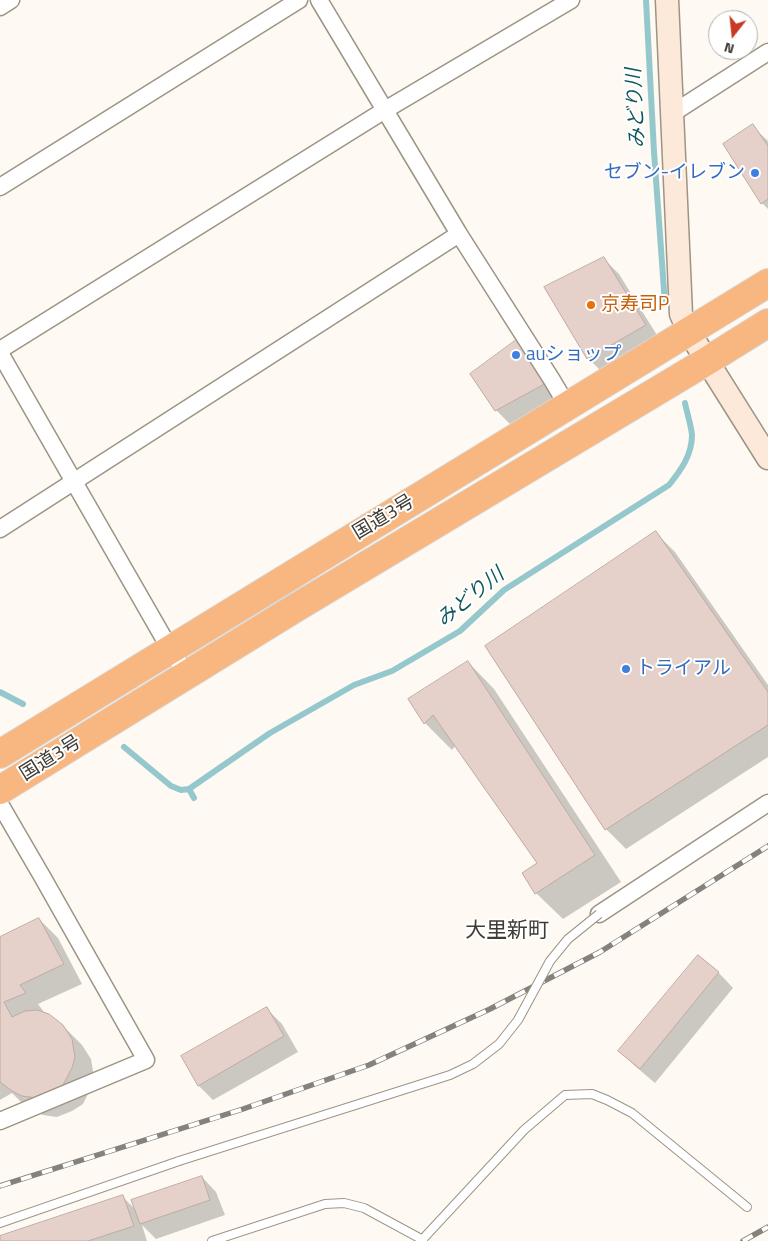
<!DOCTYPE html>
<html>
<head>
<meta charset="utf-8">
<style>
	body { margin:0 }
	#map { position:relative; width:768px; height:1241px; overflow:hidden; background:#fefaf3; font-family:"Titillium Web",sans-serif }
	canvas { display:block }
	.north { position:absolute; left:708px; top:10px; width:50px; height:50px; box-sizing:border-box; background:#fff; border:1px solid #b2b1ae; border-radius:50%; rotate:196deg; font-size:14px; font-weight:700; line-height:20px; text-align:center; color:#3f3b35 }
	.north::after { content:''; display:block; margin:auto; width:18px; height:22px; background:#c63b22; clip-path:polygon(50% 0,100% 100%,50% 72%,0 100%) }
</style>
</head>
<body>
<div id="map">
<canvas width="768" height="1241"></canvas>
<div class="north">N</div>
</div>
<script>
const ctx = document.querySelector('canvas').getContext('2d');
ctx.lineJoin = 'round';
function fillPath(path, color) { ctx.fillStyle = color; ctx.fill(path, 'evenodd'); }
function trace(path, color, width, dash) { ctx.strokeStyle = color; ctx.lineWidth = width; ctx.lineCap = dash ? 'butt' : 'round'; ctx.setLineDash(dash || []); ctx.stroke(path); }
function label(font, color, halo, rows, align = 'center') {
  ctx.font = font + ' "Titillium Web","Noto Sans JP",sans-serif'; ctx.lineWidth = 4; ctx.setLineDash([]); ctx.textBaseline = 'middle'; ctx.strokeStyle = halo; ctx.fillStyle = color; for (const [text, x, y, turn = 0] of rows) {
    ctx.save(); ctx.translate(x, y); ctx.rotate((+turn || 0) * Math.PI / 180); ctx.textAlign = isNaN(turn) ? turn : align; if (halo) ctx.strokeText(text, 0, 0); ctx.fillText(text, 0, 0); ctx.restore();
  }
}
const shadow = new Path2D(`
	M 752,126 L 768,141 L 768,209 L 762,203 Z
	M 604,259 L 619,274 L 660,340 L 603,373 L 588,358 L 546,288 Z
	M 523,337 L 566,395 L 511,425 L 496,410 Z
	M 656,533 L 675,552 L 768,685 L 768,757 L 626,849 L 606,829 L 486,646 Z
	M 468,662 L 494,689 L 621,882 L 563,919 L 536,893 L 539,864 L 456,745 L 452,750 L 425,723 L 410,700 Z
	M 39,919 L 58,938 L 82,984 L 38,1004 L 44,1012 L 42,1013 L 62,1025 L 82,1045 L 91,1059 L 94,1077 L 91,1088 L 83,1104 L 72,1111 L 57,1117 L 43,1115 L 33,1110 L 20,1101 L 12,1093 L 0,1100 L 0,938 Z
	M 698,957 L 719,973 L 733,988 L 655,1083 L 635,1066 L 620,1051 Z
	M 267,1009 L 282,1024 L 298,1052 L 213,1100 L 198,1085 Z
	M 202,1177 L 216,1192 L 225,1215 L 156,1239 L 142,1225 L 147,1241 L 0,1241 L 0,1237 L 123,1197 L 136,1210 Z`);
const stream = new Path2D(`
	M 646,0 L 654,152 L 665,304
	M 0,692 L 23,704
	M 124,747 L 171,786 L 181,790 L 189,789 L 270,733 L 354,685 L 392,671 L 460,631 L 504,590 L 669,485 C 681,470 692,455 692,435 C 691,425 687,413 685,403
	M 189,789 L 194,798`);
const building = new Path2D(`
	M 753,124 L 768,146 L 768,199 L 761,204 L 723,144 Z
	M 604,257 L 646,325 L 587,359 L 544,287 Z
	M 523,335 L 552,380 L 495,411 L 470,374 Z
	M 656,531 L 768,692 L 768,725 L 605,830 L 485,646 Z
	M 468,661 L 595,855 L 535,894 L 522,873 L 537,863 L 433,715 L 424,724 L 408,699 Z
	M 39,918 L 64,964 L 20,985 L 26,993 L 4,1002 L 12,1017 L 25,1011 L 37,1010 L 49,1014 L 63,1025 L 72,1039 L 75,1057 L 72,1068 L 63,1085 L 52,1092 L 37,1098 L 22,1096 L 12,1091 L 0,1082 L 0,937 Z
	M 698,955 L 719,972 L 640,1069 L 618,1051 Z
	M 267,1007 L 284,1036 L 198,1086 L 181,1056 Z
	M 202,1176 L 210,1200 L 140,1224 L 131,1200 Z
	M 123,1195 L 134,1226 L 88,1241 L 0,1241 L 0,1236 Z`);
const lane = new Path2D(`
	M 0,1223 L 179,1161
	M 212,1241 L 325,1204 L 344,1203 L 364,1208 L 423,1240
	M 421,1241 L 524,1130 L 565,1095 L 592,1094 L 607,1100 L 632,1113 L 747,1207`);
const street = new Path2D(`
	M 319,0 L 459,234 L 552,380 L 568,407
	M 0,7 L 11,0
	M 673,113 L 768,52
	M 0,187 L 299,0
	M 0,350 L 385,110 L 571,0
	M 0,353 L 170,649 L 187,675
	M 0,529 L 459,234
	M 0,804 L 43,878 L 146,1060 L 0,1121
	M 599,914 L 768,803`);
const secondary = new Path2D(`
	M 667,0 L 681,314 L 689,332 L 768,458`);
const highway = new Path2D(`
	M 0,754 C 255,596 513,442 768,283
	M 0,790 L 297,607 L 707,361 L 768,323`);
const rail = new Path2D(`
	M 0,1186 L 243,1109 L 369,1065 L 490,1009 L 600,952 L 768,846
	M 743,1241 L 768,1227`);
const laneBridge = new Path2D(`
	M 179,1161 L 450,1075 L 473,1064 L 499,1044 L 518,1020 L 550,961 L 568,939 L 599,914`);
const markers = [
	[755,173,5,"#3f7fe0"],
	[591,305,5,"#e8710a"],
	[516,355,5,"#3f7fe0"],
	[626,669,5,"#3f7fe0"]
];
const shopNames = [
	["セブン-イレブン",745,173,"right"],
	["auショップ",526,355],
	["トライアル",636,669]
];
const foodNames = [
	["京寿司P",601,305]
];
const streetNames = [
	["国道3号",384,518,-31],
	["国道3号",51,759,-32]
];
const waterNames = [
	["みどり川",637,108,-93],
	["みどり川",471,598,-39]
];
const quarterNames = [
	["大里新町",507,932]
];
fillPath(shadow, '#0003');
trace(stream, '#95c8cd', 6);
fillPath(building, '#e5d1c9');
trace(building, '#beaaa3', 1);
trace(lane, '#9d9484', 10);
trace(street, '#9d9484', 19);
trace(secondary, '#9d9484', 25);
trace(highway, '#d9d8d7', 30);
trace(lane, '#fff', 8);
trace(street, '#fff', 16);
trace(secondary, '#fde9d9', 22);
trace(highway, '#f8b781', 28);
trace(rail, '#85817b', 5.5);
trace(rail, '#fff', 4, [11]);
trace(laneBridge, '#9d9484', 10, []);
trace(laneBridge, '#fff', 8);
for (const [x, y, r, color] of markers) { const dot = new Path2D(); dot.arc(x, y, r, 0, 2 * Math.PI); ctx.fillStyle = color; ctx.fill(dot); trace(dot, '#fff', 2); }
label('19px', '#366cbe', '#fff', shopNames, 'left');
label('19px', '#c56008', '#fff', foodNames, 'left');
label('19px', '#3f3b35', '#fff', streetNames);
label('italic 20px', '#0d575d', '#fff', waterNames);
label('21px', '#3f3b35', '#fff', quarterNames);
</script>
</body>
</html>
